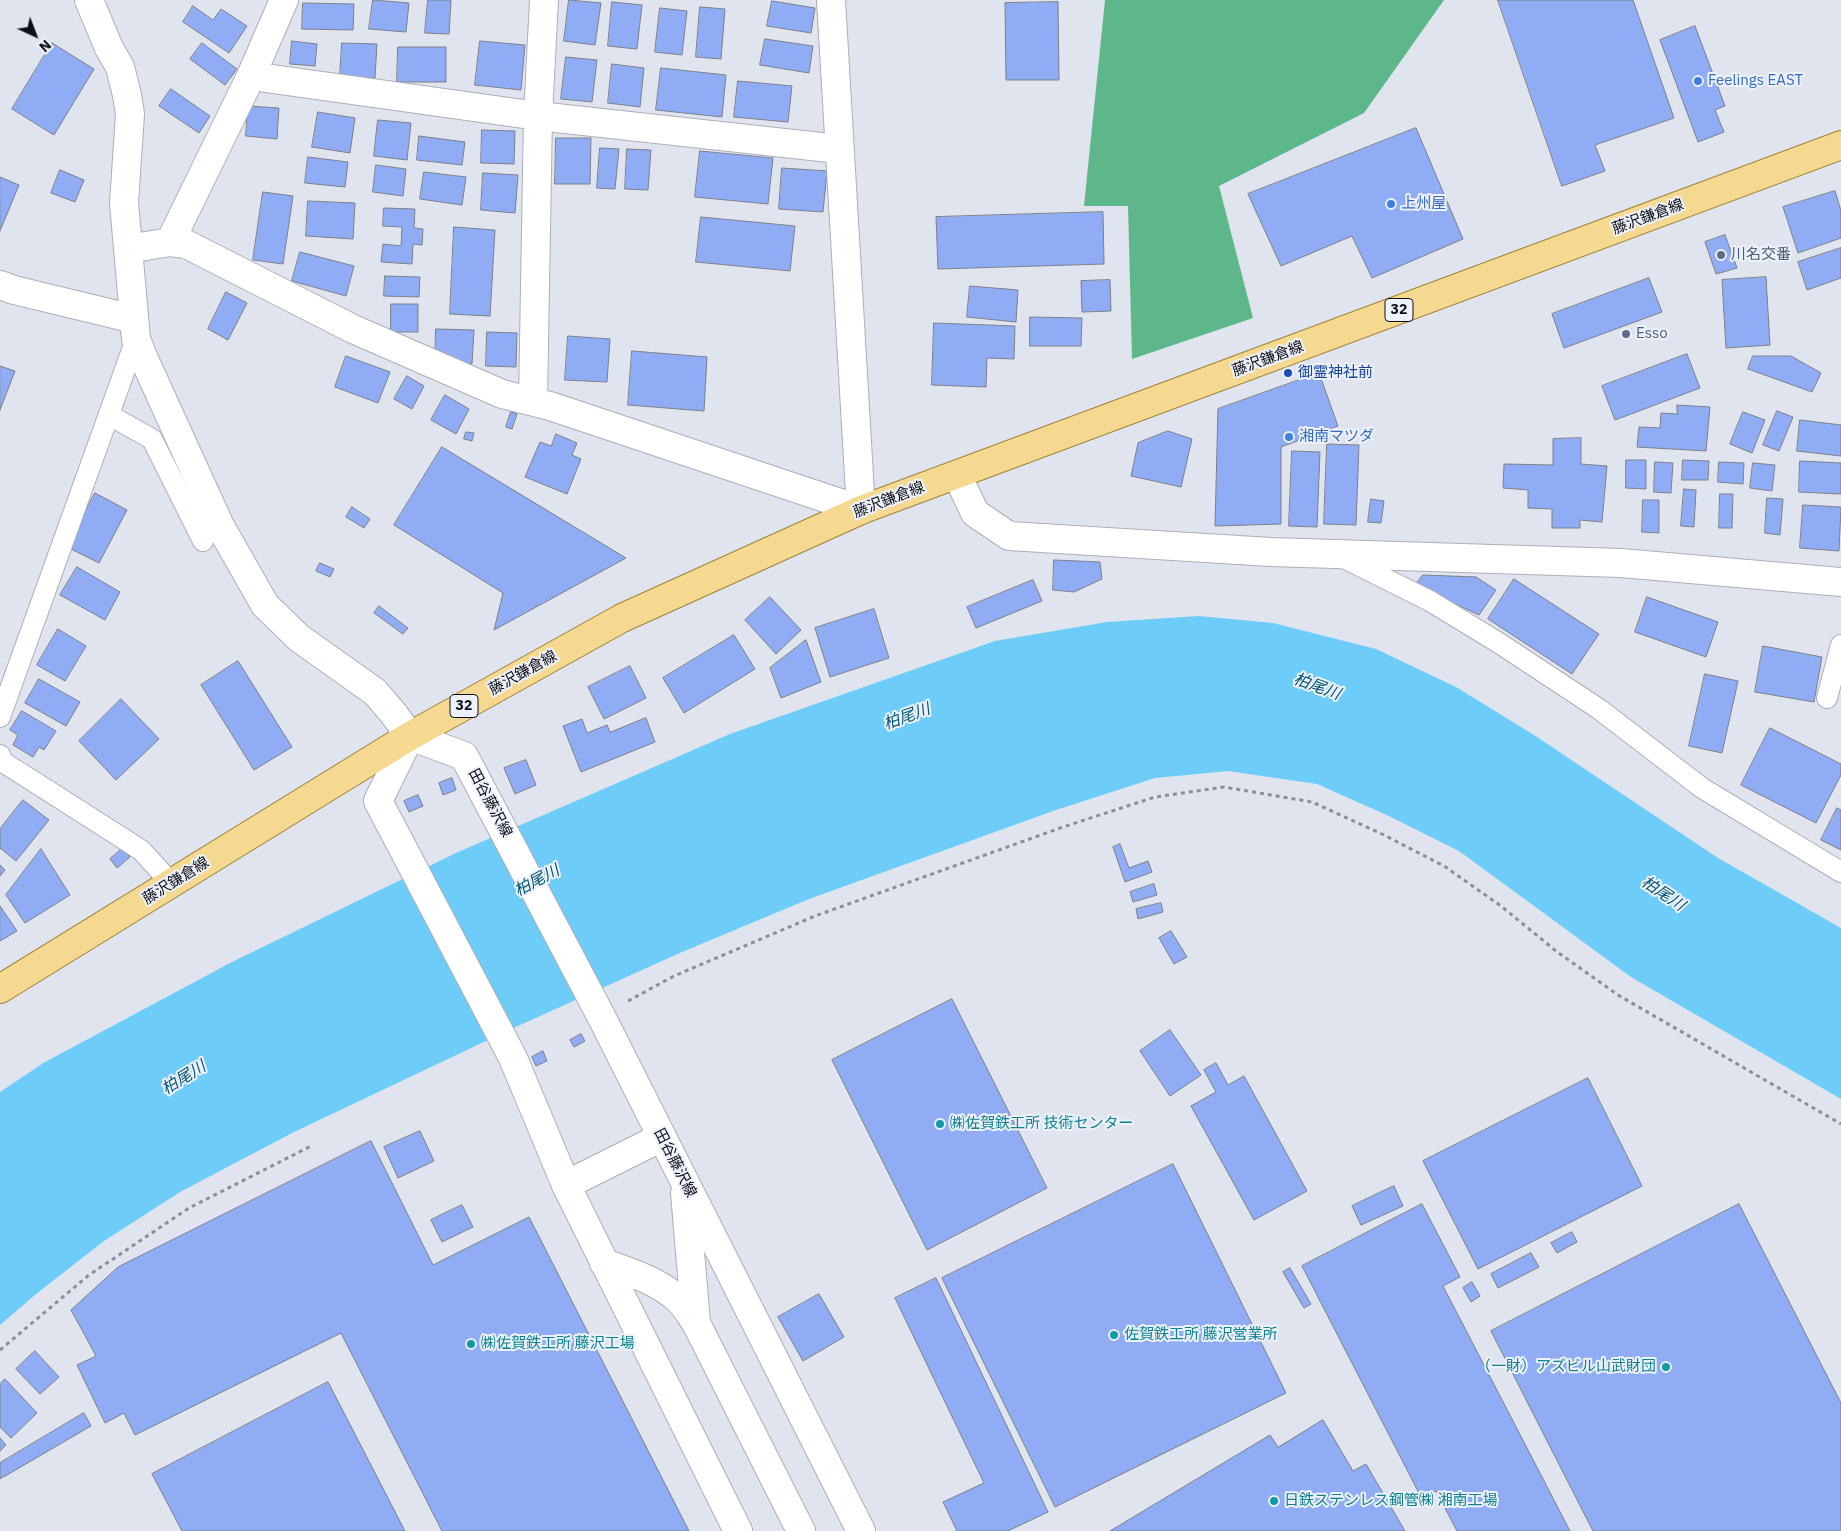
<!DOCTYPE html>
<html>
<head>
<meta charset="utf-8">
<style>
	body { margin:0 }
	#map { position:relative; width:1841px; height:1531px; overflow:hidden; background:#dfe4ef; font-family:"IBM Plex Sans",sans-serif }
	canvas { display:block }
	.north { position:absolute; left:10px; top:10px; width:50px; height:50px; -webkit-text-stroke:4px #edf1fc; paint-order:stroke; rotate:137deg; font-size:14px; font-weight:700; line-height:20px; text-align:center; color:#0d0f12 }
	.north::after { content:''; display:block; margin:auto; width:18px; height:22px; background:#0d0f12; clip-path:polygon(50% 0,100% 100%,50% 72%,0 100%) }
</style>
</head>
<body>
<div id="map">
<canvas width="1841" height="1531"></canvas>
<div class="north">N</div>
</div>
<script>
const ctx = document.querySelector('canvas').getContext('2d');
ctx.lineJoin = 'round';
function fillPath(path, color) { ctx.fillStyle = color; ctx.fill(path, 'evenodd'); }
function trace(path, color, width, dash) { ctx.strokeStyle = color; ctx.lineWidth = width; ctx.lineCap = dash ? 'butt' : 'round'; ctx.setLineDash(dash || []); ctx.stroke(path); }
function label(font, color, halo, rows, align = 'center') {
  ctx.font = font + ' "IBM Plex Sans","Noto Sans JP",sans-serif'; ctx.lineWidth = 4; ctx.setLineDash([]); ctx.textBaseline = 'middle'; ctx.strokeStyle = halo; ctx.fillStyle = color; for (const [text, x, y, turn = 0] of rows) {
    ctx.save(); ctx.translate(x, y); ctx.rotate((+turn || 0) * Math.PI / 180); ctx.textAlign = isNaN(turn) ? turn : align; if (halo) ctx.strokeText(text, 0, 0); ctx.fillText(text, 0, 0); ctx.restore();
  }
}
const forest = new Path2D(`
	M 1105,0 L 1444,0 L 1364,113 L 1219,186 L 1253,318 L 1132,359 L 1128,206 L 1084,206 Z`);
const water = new Path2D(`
	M 1199,616 L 1273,623 L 1376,649 L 1456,687 L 1534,735 L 1718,858 L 1841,928 L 1841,1099 L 1631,977 L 1459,851 L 1391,817 L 1317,784 L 1228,771 L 1155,778 L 1056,810 L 809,899 L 682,952 L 509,1030 L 294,1132 L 180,1192 L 104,1241 L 36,1294 L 0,1325 L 0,1092 L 45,1062 L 232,962 L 456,853 L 730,734 L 995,641 L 1107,622 Z`);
const building = new Path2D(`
	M 373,0 L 409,3 L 406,32 L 369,29 Z
	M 428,0 L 451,0 L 449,34 L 425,33 Z
	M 569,0 L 601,3 L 595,45 L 564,41 Z
	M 1498,0 L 1633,0 L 1674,118 L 1595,145 L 1605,171 L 1562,186 Z
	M 772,1 L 815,8 L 811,33 L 767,26 Z
	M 612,2 L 642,5 L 637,49 L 608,46 Z
	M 1058,2 L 1059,80 L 1006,80 L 1005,3 Z
	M 303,3 L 354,4 L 353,30 L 302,29 Z
	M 193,6 L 213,20 L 221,9 L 247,26 L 229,53 L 183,22 Z
	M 700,7 L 725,9 L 721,59 L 696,57 Z
	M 660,8 L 687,11 L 682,55 L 655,52 Z
	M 1695,26 L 1725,106 L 1715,110 L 1724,132 L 1698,142 L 1660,40 Z
	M 765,39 L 813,46 L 809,73 L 760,65 Z
	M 292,41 L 317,44 L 315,66 L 290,64 Z
	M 480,41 L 525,45 L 521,90 L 475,85 Z
	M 52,43 L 94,69 L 54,135 L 12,109 Z
	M 202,43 L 237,69 L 225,85 L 190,59 Z
	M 342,43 L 377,44 L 375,78 L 340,77 Z
	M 398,47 L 446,47 L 446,82 L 397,82 Z
	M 566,57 L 597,60 L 592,102 L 561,99 Z
	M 612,64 L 644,68 L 640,107 L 608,103 Z
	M 661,68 L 726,75 L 722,117 L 656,110 Z
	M 738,81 L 792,86 L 788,122 L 734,117 Z
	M 171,89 L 210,116 L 199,133 L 159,106 Z
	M 248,106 L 279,108 L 277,139 L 246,136 Z
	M 318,112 L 355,118 L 350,153 L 312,147 Z
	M 378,120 L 411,123 L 407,160 L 374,156 Z
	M 1416,128 L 1463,239 L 1372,278 L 1352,236 L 1281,266 L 1248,194 Z
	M 482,130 L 515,131 L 514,164 L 481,163 Z
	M 419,136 L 465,142 L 462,165 L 417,160 Z
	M 556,138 L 591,138 L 590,184 L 555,184 Z
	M 600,148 L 619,149 L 615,189 L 597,188 Z
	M 627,149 L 651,150 L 648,190 L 625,189 Z
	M 700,151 L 773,158 L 768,204 L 695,197 Z
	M 308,157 L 348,162 L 345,187 L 305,183 Z
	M 376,165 L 406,169 L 403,196 L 373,192 Z
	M 782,168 L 827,171 L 823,212 L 779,209 Z
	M 60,170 L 84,180 L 75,202 L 51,193 Z
	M 424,172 L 466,177 L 462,205 L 420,199 Z
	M 483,173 L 518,175 L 515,213 L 481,210 Z
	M 0,177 L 19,185 L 0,231 Z
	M 1835,191 L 1841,211 L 1841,238 L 1798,253 L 1783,207 Z
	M 263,192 L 293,196 L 283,264 L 253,260 Z
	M 308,201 L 355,203 L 353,239 L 306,236 Z
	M 384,208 L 415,209 L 414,228 L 423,229 L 422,245 L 413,244 L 412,264 L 381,262 L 383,244 L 401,246 L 402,227 L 383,226 Z
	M 1103,212 L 1104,264 L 938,269 L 936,217 Z
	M 701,217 L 795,226 L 790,271 L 696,262 Z
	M 454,227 L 495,230 L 490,316 L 450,314 Z
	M 1725,235 L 1737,268 L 1716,274 L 1705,242 Z
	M 1841,248 L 1841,278 L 1807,290 L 1798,262 Z
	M 300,252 L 354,266 L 346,296 L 292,281 Z
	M 385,276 L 420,277 L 419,297 L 384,296 Z
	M 1766,277 L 1770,345 L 1726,348 L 1722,280 Z
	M 1649,278 L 1662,312 L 1564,348 L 1552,314 Z
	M 1110,280 L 1111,311 L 1082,312 L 1081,281 Z
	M 970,286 L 1018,290 L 1016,322 L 967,317 Z
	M 226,292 L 247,303 L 228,340 L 208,329 Z
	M 391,304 L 418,304 L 418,332 L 391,332 Z
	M 1030,317 L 1082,318 L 1081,346 L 1030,346 Z
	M 934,323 L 1015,326 L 1014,359 L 987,358 L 986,387 L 932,385 Z
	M 436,329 L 474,330 L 472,364 L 435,363 Z
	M 487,332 L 517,333 L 516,367 L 486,366 Z
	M 568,336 L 610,339 L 607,382 L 565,380 Z
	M 632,351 L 707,357 L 704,411 L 628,405 Z
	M 1687,354 L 1700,388 L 1615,420 L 1602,386 Z
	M 346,356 L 390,372 L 378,403 L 335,387 Z
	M 1753,356 L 1791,356 L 1821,373 L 1812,392 L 1748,369 Z
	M 0,366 L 15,371 L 0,410 Z
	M 1319,373 L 1338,426 L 1281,447 L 1281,524 L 1215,526 L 1218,409 Z
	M 407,376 L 424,386 L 412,409 L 394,399 Z
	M 445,395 L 469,409 L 456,434 L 431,420 Z
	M 1677,405 L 1710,407 L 1706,451 L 1637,447 L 1639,427 L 1660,428 L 1661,413 L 1677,414 Z
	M 1777,411 L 1793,417 L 1779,451 L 1763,445 Z
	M 511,412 L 517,414 L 512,429 L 506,427 Z
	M 1743,412 L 1765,420 L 1752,453 L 1730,444 Z
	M 1800,420 L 1841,425 L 1841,456 L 1797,451 Z
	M 1168,431 L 1192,439 L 1181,487 L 1131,476 L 1138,443 Z
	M 466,432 L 474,433 L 472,441 L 464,439 Z
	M 556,434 L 577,443 L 572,455 L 581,459 L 567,494 L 525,477 L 540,442 L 551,446 Z
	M 1581,438 L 1581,464 L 1607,466 L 1602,522 L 1580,520 L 1580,528 L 1552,528 L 1552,509 L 1528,508 L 1528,490 L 1503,488 L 1504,464 L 1553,465 L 1553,439 Z
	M 1327,444 L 1359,445 L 1356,525 L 1324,524 Z
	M 442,447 L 626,558 L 494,630 L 503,593 L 394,525 Z
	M 1292,451 L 1320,452 L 1317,527 L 1289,526 Z
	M 1626,460 L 1646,460 L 1646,489 L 1626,488 Z
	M 1683,460 L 1709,461 L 1708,480 L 1682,480 Z
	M 1800,461 L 1841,463 L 1841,494 L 1799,492 Z
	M 1655,462 L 1673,463 L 1671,493 L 1654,492 Z
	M 1719,462 L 1744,463 L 1743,484 L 1718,482 Z
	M 1753,463 L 1775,465 L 1772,491 L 1750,488 Z
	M 1684,489 L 1696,490 L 1694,527 L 1681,526 Z
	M 95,493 L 127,510 L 99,563 L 67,547 Z
	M 1720,494 L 1733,494 L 1732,528 L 1719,528 Z
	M 1767,498 L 1783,499 L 1780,535 L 1765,533 Z
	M 1371,499 L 1384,501 L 1381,523 L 1368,522 Z
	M 1643,500 L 1659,500 L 1659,533 L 1642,532 Z
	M 1803,505 L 1841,507 L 1839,551 L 1800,548 Z
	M 352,507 L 370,519 L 364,528 L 346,517 Z
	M 1054,560 L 1100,562 L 1102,579 L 1074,592 L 1053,590 Z
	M 320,563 L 334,569 L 330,577 L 316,571 Z
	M 77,567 L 120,592 L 105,620 L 60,595 Z
	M 1423,575 L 1476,577 L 1496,590 L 1479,615 L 1415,585 Z
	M 1514,579 L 1599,634 L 1572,674 L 1488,619 Z
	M 1033,580 L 1042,601 L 976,628 L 967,607 Z
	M 770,597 L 801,630 L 776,654 L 745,620 Z
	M 1647,597 L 1718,622 L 1706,657 L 1635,632 Z
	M 379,606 L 408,628 L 403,634 L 374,613 Z
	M 874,609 L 889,658 L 830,677 L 815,628 Z
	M 58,629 L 86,646 L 65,681 L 37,665 Z
	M 734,635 L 755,669 L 684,713 L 663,678 Z
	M 806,640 L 821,682 L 781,698 L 770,668 Z
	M 1763,646 L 1822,657 L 1814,702 L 1755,692 Z
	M 238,661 L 292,747 L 254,770 L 201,685 Z
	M 630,666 L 646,698 L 604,719 L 588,687 Z
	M 1705,674 L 1738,681 L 1722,753 L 1689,746 Z
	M 39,679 L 80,702 L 66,726 L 25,703 Z
	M 121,699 L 159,739 L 116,780 L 79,741 Z
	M 22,711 L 56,731 L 44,750 L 39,747 L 33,757 L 13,745 L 18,735 L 10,730 Z
	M 646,718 L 655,742 L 581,772 L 563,726 L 582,719 L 587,733 L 607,725 L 610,732 Z
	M 1770,728 L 1841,764 L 1841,775 L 1816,823 L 1741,785 Z
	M 526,760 L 536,785 L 515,794 L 504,768 Z
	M 452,778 L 456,790 L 443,795 L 439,783 Z
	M 418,795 L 423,806 L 409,812 L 404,801 Z
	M 23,800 L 49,820 L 16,861 L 0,848 L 0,829 Z
	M 1837,808 L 1841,810 L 1841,850 L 1821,840 Z
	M 1120,844 L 1129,868 L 1148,861 L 1152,872 L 1125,882 L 1113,847 Z
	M 123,848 L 130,857 L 117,868 L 110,859 Z
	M 41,849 L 70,895 L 25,923 L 6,895 Z
	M 0,865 L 5,870 L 0,876 Z
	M 1154,884 L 1157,895 L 1133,902 L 1130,892 Z
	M 1161,903 L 1163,912 L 1138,919 L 1136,909 Z
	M 0,906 L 17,931 L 0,941 Z
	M 1171,931 L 1187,957 L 1174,964 L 1159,938 Z
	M 952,999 L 1047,1188 L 927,1250 L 832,1060 Z
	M 1170,1030 L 1201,1075 L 1170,1096 L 1140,1051 Z
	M 581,1034 L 585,1041 L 574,1047 L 570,1040 Z
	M 543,1051 L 547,1061 L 536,1066 L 532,1057 Z
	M 1216,1063 L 1228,1085 L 1244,1076 L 1307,1191 L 1254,1220 L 1191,1106 L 1216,1092 L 1204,1070 Z
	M 1588,1078 L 1642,1186 L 1478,1269 L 1423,1161 Z
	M 420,1131 L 434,1161 L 398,1178 L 384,1147 Z
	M 371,1141 L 433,1265 L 529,1217 L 689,1531 L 442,1531 L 341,1333 L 135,1435 L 124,1413 L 105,1423 L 77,1365 L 96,1356 L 71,1310 L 118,1267 Z
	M 1173,1164 L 1286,1393 L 1055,1507 L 942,1278 Z
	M 1394,1186 L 1403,1206 L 1361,1225 L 1352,1206 Z
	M 1422,1204 L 1460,1277 L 1443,1286 L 1570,1531 L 1457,1531 L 1436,1491 L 1422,1499 L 1302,1266 Z
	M 1739,1204 L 1841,1403 L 1841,1531 L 1593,1531 L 1491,1331 Z
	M 462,1205 L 473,1227 L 442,1242 L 431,1220 Z
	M 1572,1232 L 1577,1242 L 1557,1253 L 1551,1243 Z
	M 1531,1253 L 1539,1267 L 1498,1288 L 1491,1274 Z
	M 1290,1268 L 1311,1304 L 1304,1308 L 1283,1272 Z
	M 936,1278 L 1048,1512 L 1008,1531 L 957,1531 L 943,1502 L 984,1483 L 895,1298 Z
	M 1472,1282 L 1480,1296 L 1471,1302 L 1463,1288 Z
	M 819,1294 L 844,1337 L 803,1361 L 778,1317 Z
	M 35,1351 L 59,1377 L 40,1394 L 16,1369 Z
	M 5,1379 L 37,1413 L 11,1438 L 0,1427 L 0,1384 Z
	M 328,1382 L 405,1531 L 182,1531 L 152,1474 Z
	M 84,1413 L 91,1426 L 0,1479 L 0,1463 Z
	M 1323,1420 L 1353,1471 L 1366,1464 L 1405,1531 L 1110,1531 L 1270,1435 L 1278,1447 Z
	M 0,1438 L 6,1445 L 0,1451 Z`);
const path = new Path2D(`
	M 628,1001 L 674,976 L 815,916 L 1063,827 L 1155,797 L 1224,787 L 1312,802 L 1382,834 L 1444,866 L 1501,906 L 1556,951 L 1618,995 L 1841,1124
	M 0,1350 L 89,1275 L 189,1208 L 313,1145`);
const lane = new Path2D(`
	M 109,415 L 152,439 L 203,541
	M 1340,556 L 1430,601 L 1499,643 L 1599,709 L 1702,788 L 1841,872
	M 1827,698 L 1841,645
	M 0,717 L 136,339
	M 0,755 L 3,762 L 141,850 L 172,884`);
const street = new Path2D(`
	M 89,0 L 109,48 L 120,67 L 127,95 L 130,114 L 124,203 L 136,339 L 144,359 L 220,526 L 265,605 L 299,638 L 375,692 L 393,713 L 410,736
	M 251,76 L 538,116 L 839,149
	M 170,242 L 251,76 L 284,0
	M 128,249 L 170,242 L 186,244 L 353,329 L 502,394 L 550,406 L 861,510 L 831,0
	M 0,285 L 14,290 L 134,319
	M 533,401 L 538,116 L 544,0
	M 957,475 L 975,513 L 1009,536 L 1271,552 L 1621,563 L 1841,582`);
const secondary = new Path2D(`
	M 566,1185 L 662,1137
	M 685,1193 L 696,1323
	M 604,1263 C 630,1272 659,1281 680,1301 C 686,1307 691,1316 696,1323 L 801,1531
	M 738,1531 L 566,1185 L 513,1058 L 378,801 L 410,736 L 464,756 L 601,1016 L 861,1531`);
const primary = new Path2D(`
	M 0,989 L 410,736 L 622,618 L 861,510 L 1841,145`);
const markers = [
	[1698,81,5,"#3f7fe0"],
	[1391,204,5,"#3f7fe0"],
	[1721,255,5,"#5c6f8a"],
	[1626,334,5,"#5c6f8a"],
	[1288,373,5,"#1a4fb4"],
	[1289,437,5,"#3f7fe0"],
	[940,1124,5,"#0f9aa8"],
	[1114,1335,5,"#0f9aa8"],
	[471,1344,5,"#0f9aa8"],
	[1666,1367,5,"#0f9aa8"],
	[1274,1501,5,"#0f9aa8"]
];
const shields = [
	[1399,310,28],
	[464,706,28]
];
const shieldNames = [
	["32",1399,310],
	["32",464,706]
];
const shopNames = [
	["Feelings EAST",1708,81],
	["上州屋",1401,204],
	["湘南マツダ",1299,437]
];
const streetNames = [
	["藤沢鎌倉線",1648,217,-20],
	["藤沢鎌倉線",1268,359,-20],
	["藤沢鎌倉線",889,500,-21],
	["藤沢鎌倉線",523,673,-29],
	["田谷藤沢線",490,803,62],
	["藤沢鎌倉線",176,881,-32],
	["田谷藤沢線",675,1163,63]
];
const serviceNames = [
	["川名交番",1731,255],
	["Esso",1636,334]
];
const transitNames = [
	["御霊神社前",1298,373]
];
const cultureNames = [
	["㈱佐賀鉄工所 技術センター",950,1124],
	["佐賀鉄工所 藤沢営業所",1124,1335],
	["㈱佐賀鉄工所 藤沢工場",481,1344],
	["（一財）アズビル山武財団",1656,1367,"right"],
	["日鉄ステンレス鋼管㈱ 湘南工場",1284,1501]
];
const waterNames = [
	["柏尾川",1317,687,20],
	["柏尾川",907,717,-20],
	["柏尾川",537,881,-28],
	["柏尾川",1663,894,34],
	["柏尾川",184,1078,-32]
];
fillPath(forest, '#5eb78a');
fillPath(water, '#6dcdf8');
fillPath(building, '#8facf4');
trace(building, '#7c808a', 1);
trace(lane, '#abafb9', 22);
trace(street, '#abafb9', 30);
trace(secondary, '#abafb9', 30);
trace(primary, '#9f8235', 30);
trace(path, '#8b8f97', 3, [4, 4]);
trace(lane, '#fff', 20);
trace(street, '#fff', 28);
trace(secondary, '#fff', 28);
trace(primary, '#f5d991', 28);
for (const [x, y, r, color] of markers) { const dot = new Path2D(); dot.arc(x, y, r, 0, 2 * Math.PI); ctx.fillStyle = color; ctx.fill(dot); trace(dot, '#edf1fc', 2); }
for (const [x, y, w] of shields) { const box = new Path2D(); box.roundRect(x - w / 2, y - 11.5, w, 23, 4); ctx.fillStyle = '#edf1fc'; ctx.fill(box); trace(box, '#0d0f12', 1); }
label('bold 14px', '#0d0f12', null, shieldNames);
label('15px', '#366cbe', '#edf1fc', shopNames, 'left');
label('15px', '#0d0f12', '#edf1fc', streetNames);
label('15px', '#4e5e75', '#edf1fc', serviceNames, 'left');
label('15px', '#164399', '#edf1fc', transitNames, 'left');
label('15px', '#0d838f', '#edf1fc', cultureNames, 'left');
label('italic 16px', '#005572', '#edf1fc', waterNames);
</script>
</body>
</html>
